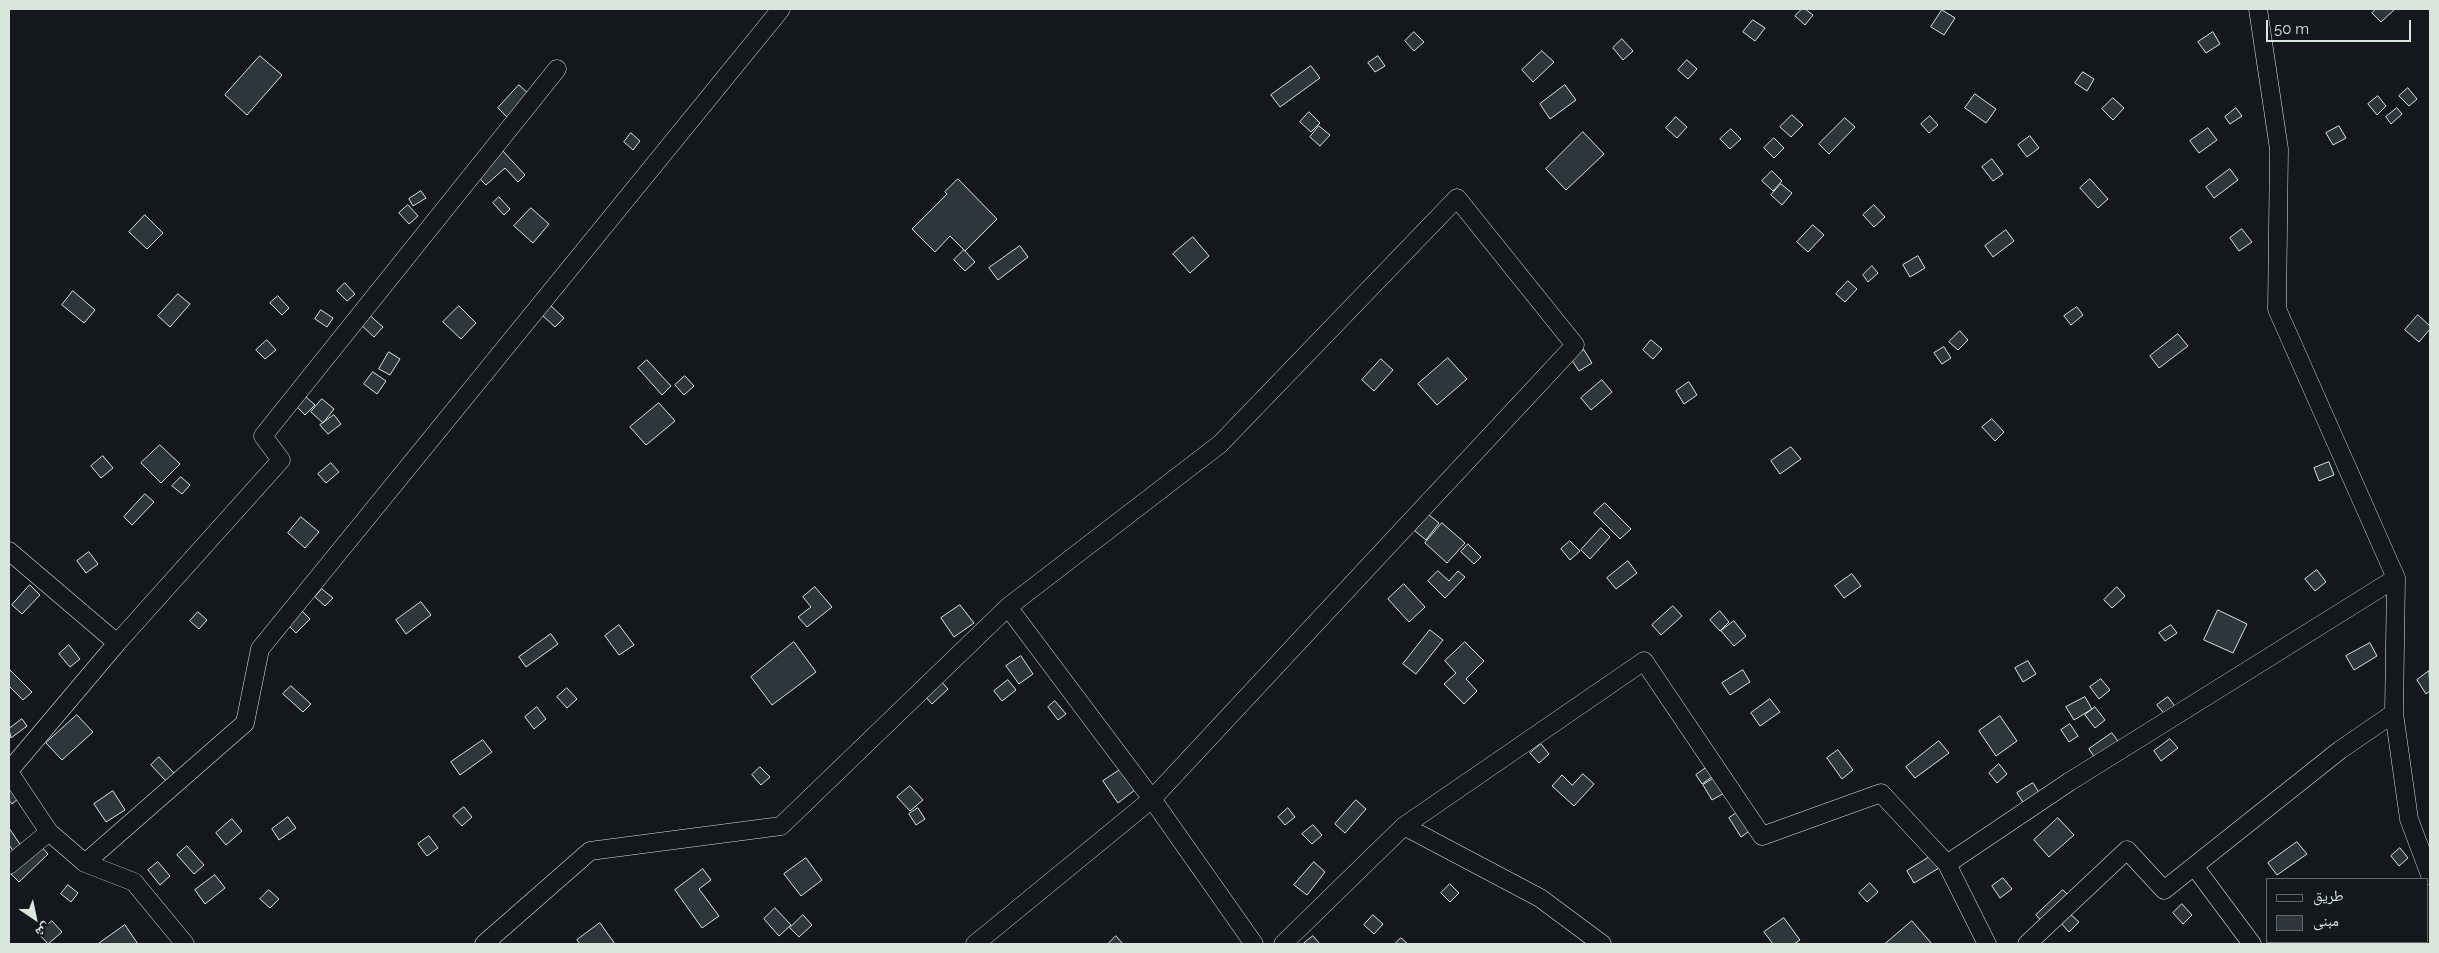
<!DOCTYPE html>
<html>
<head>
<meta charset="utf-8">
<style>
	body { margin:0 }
	#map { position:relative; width:2439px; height:953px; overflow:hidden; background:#14181c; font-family:Raleway,"Noto Naskh Arabic",sans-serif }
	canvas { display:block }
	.frame { position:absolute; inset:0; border:10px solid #d8e6dc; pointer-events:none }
	.legend { position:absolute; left:2266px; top:878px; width:162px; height:65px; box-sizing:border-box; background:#14181c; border:1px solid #626a69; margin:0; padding:6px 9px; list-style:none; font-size:15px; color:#d8e6dc }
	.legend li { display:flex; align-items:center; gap:10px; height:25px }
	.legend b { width:25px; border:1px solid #626a69 }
	.north { position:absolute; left:10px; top:893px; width:50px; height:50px; -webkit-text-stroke:4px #14181c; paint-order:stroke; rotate:146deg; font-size:14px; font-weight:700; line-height:20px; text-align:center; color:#d8e6dc }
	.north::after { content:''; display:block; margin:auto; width:18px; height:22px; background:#d8e6dc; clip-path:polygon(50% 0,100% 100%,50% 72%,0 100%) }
	.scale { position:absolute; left:2266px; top:20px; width:145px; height:22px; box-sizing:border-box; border:2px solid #d8e6dc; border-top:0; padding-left:6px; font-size:15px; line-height:18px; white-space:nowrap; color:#d8e6dc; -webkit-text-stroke:4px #14181c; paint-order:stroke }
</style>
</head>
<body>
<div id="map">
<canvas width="2439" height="953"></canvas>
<div class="frame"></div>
<ul class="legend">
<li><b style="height:6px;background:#14181c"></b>طريق</li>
<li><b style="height:14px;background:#2c363c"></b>مبنى</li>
</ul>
<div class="north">ش</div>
<div class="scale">50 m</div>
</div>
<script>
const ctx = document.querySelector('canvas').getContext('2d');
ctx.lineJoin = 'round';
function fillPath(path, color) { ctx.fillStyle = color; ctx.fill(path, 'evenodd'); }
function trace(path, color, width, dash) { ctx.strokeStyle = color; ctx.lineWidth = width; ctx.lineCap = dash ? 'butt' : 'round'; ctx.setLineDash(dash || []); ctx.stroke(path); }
const building = new Path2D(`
	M 1802,9 L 1805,9 L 1813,15 L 1805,25 L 1795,16 Z
	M 2376,9 L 2395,9 L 2381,22 L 2372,13 Z
	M 1942,10 L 1955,18 L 1944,35 L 1931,27 Z
	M 1753,20 L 1765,28 L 1755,41 L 1743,32 Z
	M 1414,32 L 1424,42 L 1414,51 L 1405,41 Z
	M 2213,32 L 2220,44 L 2206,53 L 2198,42 Z
	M 1622,39 L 1633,51 L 1623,60 L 1613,48 Z
	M 1542,51 L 1554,62 L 1533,82 L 1522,70 Z
	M 260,56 L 282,75 L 247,115 L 225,95 Z
	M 1378,56 L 1385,66 L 1375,72 L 1368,63 Z
	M 1687,60 L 1697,69 L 1688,79 L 1678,70 Z
	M 1311,66 L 1320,78 L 1280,107 L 1271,95 Z
	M 2083,72 L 2094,79 L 2087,91 L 2075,83 Z
	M 519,85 L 530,95 L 508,118 L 498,108 Z
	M 1565,85 L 1576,100 L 1550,119 L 1540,104 Z
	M 2408,88 L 2417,99 L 2409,106 L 2399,96 Z
	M 1975,94 L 1996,109 L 1986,123 L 1965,108 Z
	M 2378,96 L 2386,106 L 2377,115 L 2368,104 Z
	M 2113,98 L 2124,108 L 2113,120 L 2102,109 Z
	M 2236,108 L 2242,116 L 2230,124 L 2225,117 Z
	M 2397,108 L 2402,114 L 2391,124 L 2386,117 Z
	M 1309,112 L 1320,123 L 1311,132 L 1300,122 Z
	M 1792,115 L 1803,125 L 1791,137 L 1780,127 Z
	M 1930,116 L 1938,125 L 1929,133 L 1921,124 Z
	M 1676,117 L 1687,127 L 1677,138 L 1666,128 Z
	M 1845,118 L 1855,127 L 1829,154 L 1819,144 Z
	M 1319,126 L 1330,135 L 1320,146 L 1310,137 Z
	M 2339,126 L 2346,138 L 2333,145 L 2326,133 Z
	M 2208,128 L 2217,140 L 2199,153 L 2190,141 Z
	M 1731,129 L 1741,139 L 1730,149 L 1720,139 Z
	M 1583,132 L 1604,154 L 1566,190 L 1546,169 Z
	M 631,133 L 640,141 L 633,150 L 624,142 Z
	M 2030,136 L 2039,148 L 2027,157 L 2018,145 Z
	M 1774,138 L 1784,148 L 1774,158 L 1764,148 Z
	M 502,150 L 525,175 L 518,182 L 505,168 L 486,185 L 476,175 Z
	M 1992,159 L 2003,174 L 1993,181 L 1982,167 Z
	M 2230,169 L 2238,180 L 2214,198 L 2206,187 Z
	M 1772,171 L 1782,181 L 1773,191 L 1762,181 Z
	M 958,179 L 997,219 L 965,251 L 950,236 L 935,252 L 912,229 L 947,194 L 945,192 Z
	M 2090,179 L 2108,199 L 2098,208 L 2080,188 Z
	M 1781,184 L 1792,193 L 1782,205 L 1771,195 Z
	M 421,191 L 426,198 L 413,206 L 409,199 Z
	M 499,197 L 510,209 L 504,215 L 493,203 Z
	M 408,205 L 418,216 L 409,224 L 399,213 Z
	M 1874,205 L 1885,217 L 1874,227 L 1863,215 Z
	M 531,208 L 549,224 L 533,243 L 514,226 Z
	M 145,215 L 163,233 L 147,249 L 129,232 Z
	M 1813,225 L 1824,235 L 1808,252 L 1797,242 Z
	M 2242,229 L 2252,242 L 2239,251 L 2230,238 Z
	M 2006,230 L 2014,241 L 1993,257 L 1985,246 Z
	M 1193,237 L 1209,256 L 1190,273 L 1173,254 Z
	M 1020,246 L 1028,257 L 998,280 L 989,268 Z
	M 964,250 L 975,262 L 965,271 L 954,260 Z
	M 1918,256 L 1925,268 L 1910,277 L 1903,265 Z
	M 1872,266 L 1878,273 L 1868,282 L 1863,275 Z
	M 1848,281 L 1857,289 L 1845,302 L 1836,294 Z
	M 345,283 L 355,294 L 347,301 L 337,291 Z
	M 73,291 L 95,310 L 84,323 L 62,305 Z
	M 178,294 L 190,304 L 170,327 L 158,316 Z
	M 278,296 L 289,308 L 282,315 L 270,303 Z
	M 550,305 L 564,318 L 555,327 L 541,314 Z
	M 459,306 L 476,323 L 461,339 L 443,322 Z
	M 2077,307 L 2083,315 L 2071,325 L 2064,316 Z
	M 321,310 L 333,318 L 327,327 L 315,319 Z
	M 367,313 L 383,327 L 374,337 L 359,323 Z
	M 2418,315 L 2430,326 L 2430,329 L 2419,342 L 2405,330 Z
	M 1960,331 L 1968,340 L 1958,350 L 1949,342 Z
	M 2178,334 L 2188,346 L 2159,368 L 2150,356 Z
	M 267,340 L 276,350 L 265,359 L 256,350 Z
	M 1651,340 L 1662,349 L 1653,359 L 1643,350 Z
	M 1944,347 L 1951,358 L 1942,364 L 1934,353 Z
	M 1584,350 L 1592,363 L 1579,371 L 1571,359 Z
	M 389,352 L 400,359 L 390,375 L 379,369 Z
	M 1448,358 L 1467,379 L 1437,405 L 1418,384 Z
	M 1381,359 L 1393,370 L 1374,391 L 1362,380 Z
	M 647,360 L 671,386 L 662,395 L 638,368 Z
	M 373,372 L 386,381 L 377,394 L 364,384 Z
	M 685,376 L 694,386 L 684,395 L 675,385 Z
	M 1602,380 L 1612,392 L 1591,410 L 1581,398 Z
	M 1689,382 L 1697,395 L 1684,404 L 1676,391 Z
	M 305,396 L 315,405 L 305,415 L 296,406 Z
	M 322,399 L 334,409 L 323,423 L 311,412 Z
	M 659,403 L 675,421 L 646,445 L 630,427 Z
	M 334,415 L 341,424 L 328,434 L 320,425 Z
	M 1992,419 L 2004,432 L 1995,441 L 1982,427 Z
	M 160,445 L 180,464 L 161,483 L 141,463 Z
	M 1791,447 L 1801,459 L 1780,474 L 1771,461 Z
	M 103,456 L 113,468 L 101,478 L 91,466 Z
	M 2329,462 L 2334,475 L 2319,481 L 2314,468 Z
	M 331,463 L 339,472 L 326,483 L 318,474 Z
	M 181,477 L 190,485 L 182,494 L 172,486 Z
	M 145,494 L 154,502 L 132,525 L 124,517 Z
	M 1605,503 L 1631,529 L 1620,539 L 1594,513 Z
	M 1428,514 L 1439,523 L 1426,540 L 1415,531 Z
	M 301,517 L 319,532 L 305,548 L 288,533 Z
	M 1442,523 L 1465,543 L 1447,563 L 1425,543 Z
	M 1601,528 L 1610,537 L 1590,559 L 1581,550 Z
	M 1570,541 L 1580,551 L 1570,560 L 1561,549 Z
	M 1468,544 L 1481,557 L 1474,564 L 1461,552 Z
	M 89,552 L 98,564 L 86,573 L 77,561 Z
	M 1628,561 L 1637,573 L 1616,589 L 1607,578 Z
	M 2317,570 L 2326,582 L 2315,591 L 2305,579 Z
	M 1438,571 L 1449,581 L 1458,571 L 1465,577 L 1445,598 L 1428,581 Z
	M 1852,574 L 1861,586 L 1844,598 L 1835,586 Z
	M 1404,584 L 1425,607 L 1409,622 L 1388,599 Z
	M 30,585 L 40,595 L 22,614 L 12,605 Z
	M 815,587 L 832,607 L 807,627 L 798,617 L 811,607 L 803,597 Z
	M 2117,587 L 2125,596 L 2112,608 L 2104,600 Z
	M 322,589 L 333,598 L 325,606 L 315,597 Z
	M 421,602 L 431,615 L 406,634 L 396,620 Z
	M 960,605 L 974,623 L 954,637 L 941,618 Z
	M 1673,606 L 1682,616 L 1661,635 L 1652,625 Z
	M 2218,610 L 2247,624 L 2233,653 L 2204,640 Z
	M 302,611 L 310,619 L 296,633 L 288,625 Z
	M 1720,611 L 1729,622 L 1720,631 L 1710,620 Z
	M 198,612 L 207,620 L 199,629 L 190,621 Z
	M 1734,621 L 1746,636 L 1734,646 L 1721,631 Z
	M 619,625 L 634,645 L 619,655 L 605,636 Z
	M 2171,625 L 2177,633 L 2165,641 L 2159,633 Z
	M 1430,630 L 1443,640 L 1416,674 L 1403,664 Z
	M 551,634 L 558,644 L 526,667 L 519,657 Z
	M 794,642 L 816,672 L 772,705 L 751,677 Z
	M 1465,642 L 1484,661 L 1466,679 L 1477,691 L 1464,704 L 1444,684 L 1456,673 L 1445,661 Z
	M 2370,643 L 2377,656 L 2354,670 L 2346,656 Z
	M 69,645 L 80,659 L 70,667 L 59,654 Z
	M 1021,656 L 1033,674 L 1019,684 L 1006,666 Z
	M 2028,661 L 2036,674 L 2023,682 L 2015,668 Z
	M 10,670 L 32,692 L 23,700 L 9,686 Z
	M 1743,670 L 1750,682 L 1730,695 L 1722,683 Z
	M 2429,671 L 2430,691 L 2426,694 L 2417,680 Z
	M 2101,679 L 2110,690 L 2099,699 L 2090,687 Z
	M 940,680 L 948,689 L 932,704 L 924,695 Z
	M 1008,680 L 1016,690 L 1002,701 L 994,691 Z
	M 291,686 L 311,704 L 303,712 L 283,694 Z
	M 567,688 L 577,699 L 567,708 L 557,697 Z
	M 2085,697 L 2092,709 L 2074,720 L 2066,707 Z
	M 2168,697 L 2177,709 L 2167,717 L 2157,705 Z
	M 1770,699 L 1780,712 L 1760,726 L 1751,713 Z
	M 1055,701 L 1066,714 L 1058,720 L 1048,707 Z
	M 537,707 L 546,719 L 534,729 L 525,717 Z
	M 2095,707 L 2105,720 L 2095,728 L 2085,715 Z
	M 77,715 L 93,732 L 62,760 L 46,743 Z
	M 2000,716 L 2017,741 L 1996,756 L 1979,731 Z
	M 22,719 L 27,726 L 11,738 L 9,729 Z
	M 2070,724 L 2078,736 L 2069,742 L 2061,730 Z
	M 2112,733 L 2120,744 L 2097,761 L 2089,749 Z
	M 2170,739 L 2178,748 L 2161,761 L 2154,751 Z
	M 483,740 L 492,752 L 460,775 L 451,762 Z
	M 1939,741 L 1949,753 L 1915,778 L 1906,767 Z
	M 1541,744 L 1549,754 L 1539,763 L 1530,753 Z
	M 1838,750 L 1853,770 L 1842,779 L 1827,758 Z
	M 159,757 L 174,773 L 166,781 L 151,765 Z
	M 1999,764 L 2007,774 L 1997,783 L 1989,773 Z
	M 1710,765 L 1716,774 L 1702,784 L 1696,775 Z
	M 1126,766 L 1140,786 L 1118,803 L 1103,781 Z
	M 760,767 L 770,777 L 761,785 L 752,775 Z
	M 1583,774 L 1594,784 L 1574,806 L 1552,786 L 1562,775 L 1572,785 Z
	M 1719,775 L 1728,791 L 1712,800 L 1703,785 Z
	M 2033,783 L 2040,794 L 2024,804 L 2017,793 Z
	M 9,786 L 19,798 L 12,804 L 9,800 Z
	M 910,786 L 923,800 L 910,811 L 897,797 Z
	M 113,791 L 125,810 L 106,822 L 94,804 Z
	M 1356,800 L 1366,809 L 1345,833 L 1335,824 Z
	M 464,807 L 472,817 L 462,826 L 453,816 Z
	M 918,808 L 925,819 L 916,825 L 909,814 Z
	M 1288,808 L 1295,817 L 1285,825 L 1278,817 Z
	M 1744,808 L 1755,827 L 1741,837 L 1729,818 Z
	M 288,817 L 296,828 L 279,840 L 272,829 Z
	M 2058,818 L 2074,835 L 2049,857 L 2034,840 Z
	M 232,819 L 242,831 L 226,845 L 216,833 Z
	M 1313,825 L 1322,835 L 1312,844 L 1302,834 Z
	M 9,828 L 24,850 L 16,855 L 9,845 Z
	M 429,836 L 438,848 L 427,856 L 418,844 Z
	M 2297,842 L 2307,854 L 2277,875 L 2268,863 Z
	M 39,844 L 48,854 L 19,882 L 9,872 Z
	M 187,846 L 204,865 L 194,874 L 177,855 Z
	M 2400,848 L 2408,858 L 2399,866 L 2391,856 Z
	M 1931,856 L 1939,868 L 1914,883 L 1907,871 Z
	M 806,858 L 822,880 L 801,896 L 784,874 Z
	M 158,862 L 170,876 L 160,885 L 148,870 Z
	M 1314,862 L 1325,872 L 1307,895 L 1294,885 Z
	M 703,869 L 711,880 L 699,889 L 719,916 L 702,928 L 675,890 Z
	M 215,875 L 225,888 L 205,904 L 195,890 Z
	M 2003,878 L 2012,889 L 2000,898 L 1992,886 Z
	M 1870,883 L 1878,892 L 1867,902 L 1859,893 Z
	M 1450,884 L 1459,893 L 1450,902 L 1441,893 Z
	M 68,885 L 78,893 L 71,902 L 61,894 Z
	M 269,890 L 279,899 L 270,908 L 260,899 Z
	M 2063,890 L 2073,900 L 2045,925 L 2036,915 Z
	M 2182,904 L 2192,915 L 2183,924 L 2173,913 Z
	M 775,908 L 791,925 L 779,936 L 764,919 Z
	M 2069,913 L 2079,922 L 2069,932 L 2060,922 Z
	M 803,915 L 812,925 L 799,937 L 790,928 Z
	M 1373,915 L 1383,924 L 1374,934 L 1364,925 Z
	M 1784,918 L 1800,940 L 1794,944 L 1773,944 L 1764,932 Z
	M 52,921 L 62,932 L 48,944 L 38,933 Z
	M 1912,921 L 1932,944 L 1885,944 Z
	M 600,923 L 615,944 L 580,944 L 577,940 Z
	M 125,925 L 138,944 L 98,944 Z
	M 1116,936 L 1123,944 L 1108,944 Z
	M 1313,936 L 1320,944 L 1303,944 Z
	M 1401,938 L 1408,944 L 1395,944 Z
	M 2302,942 L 2326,942 L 2322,944 L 2304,944 Z`);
const street = new Path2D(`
	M 2258,9 L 2279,149 L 2277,309 L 2396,578 L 2394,713 L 2409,819 L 2430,875
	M 9,551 L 117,643
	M 1008,607 L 1152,799 L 1254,944
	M 9,771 L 117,643 L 281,460 L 263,436 L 557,69
	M 9,772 L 49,832 L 9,865
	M 1404,826 L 1540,898 L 1602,944
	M 49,832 L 85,863 L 245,723 L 260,649 L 781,9
	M 85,863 L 134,882 L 185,944
	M 1947,864 L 2069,782 L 2396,578
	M 2194,866 L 2252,944
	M 484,944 L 590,851 L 781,826 L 1008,607 L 1220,444 L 1457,198 L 1575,345 L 1152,799 L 975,944
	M 1283,944 L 1404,826 L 1644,661 L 1762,836 L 1881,793 L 1947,864 L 1987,944
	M 2027,944 L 2127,850 L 2164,890 L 2340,750 L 2394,713`);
fillPath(building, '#2c363c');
trace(building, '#d8e6dc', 1);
trace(street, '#d8e6dc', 19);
trace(street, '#14181c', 18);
</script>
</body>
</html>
